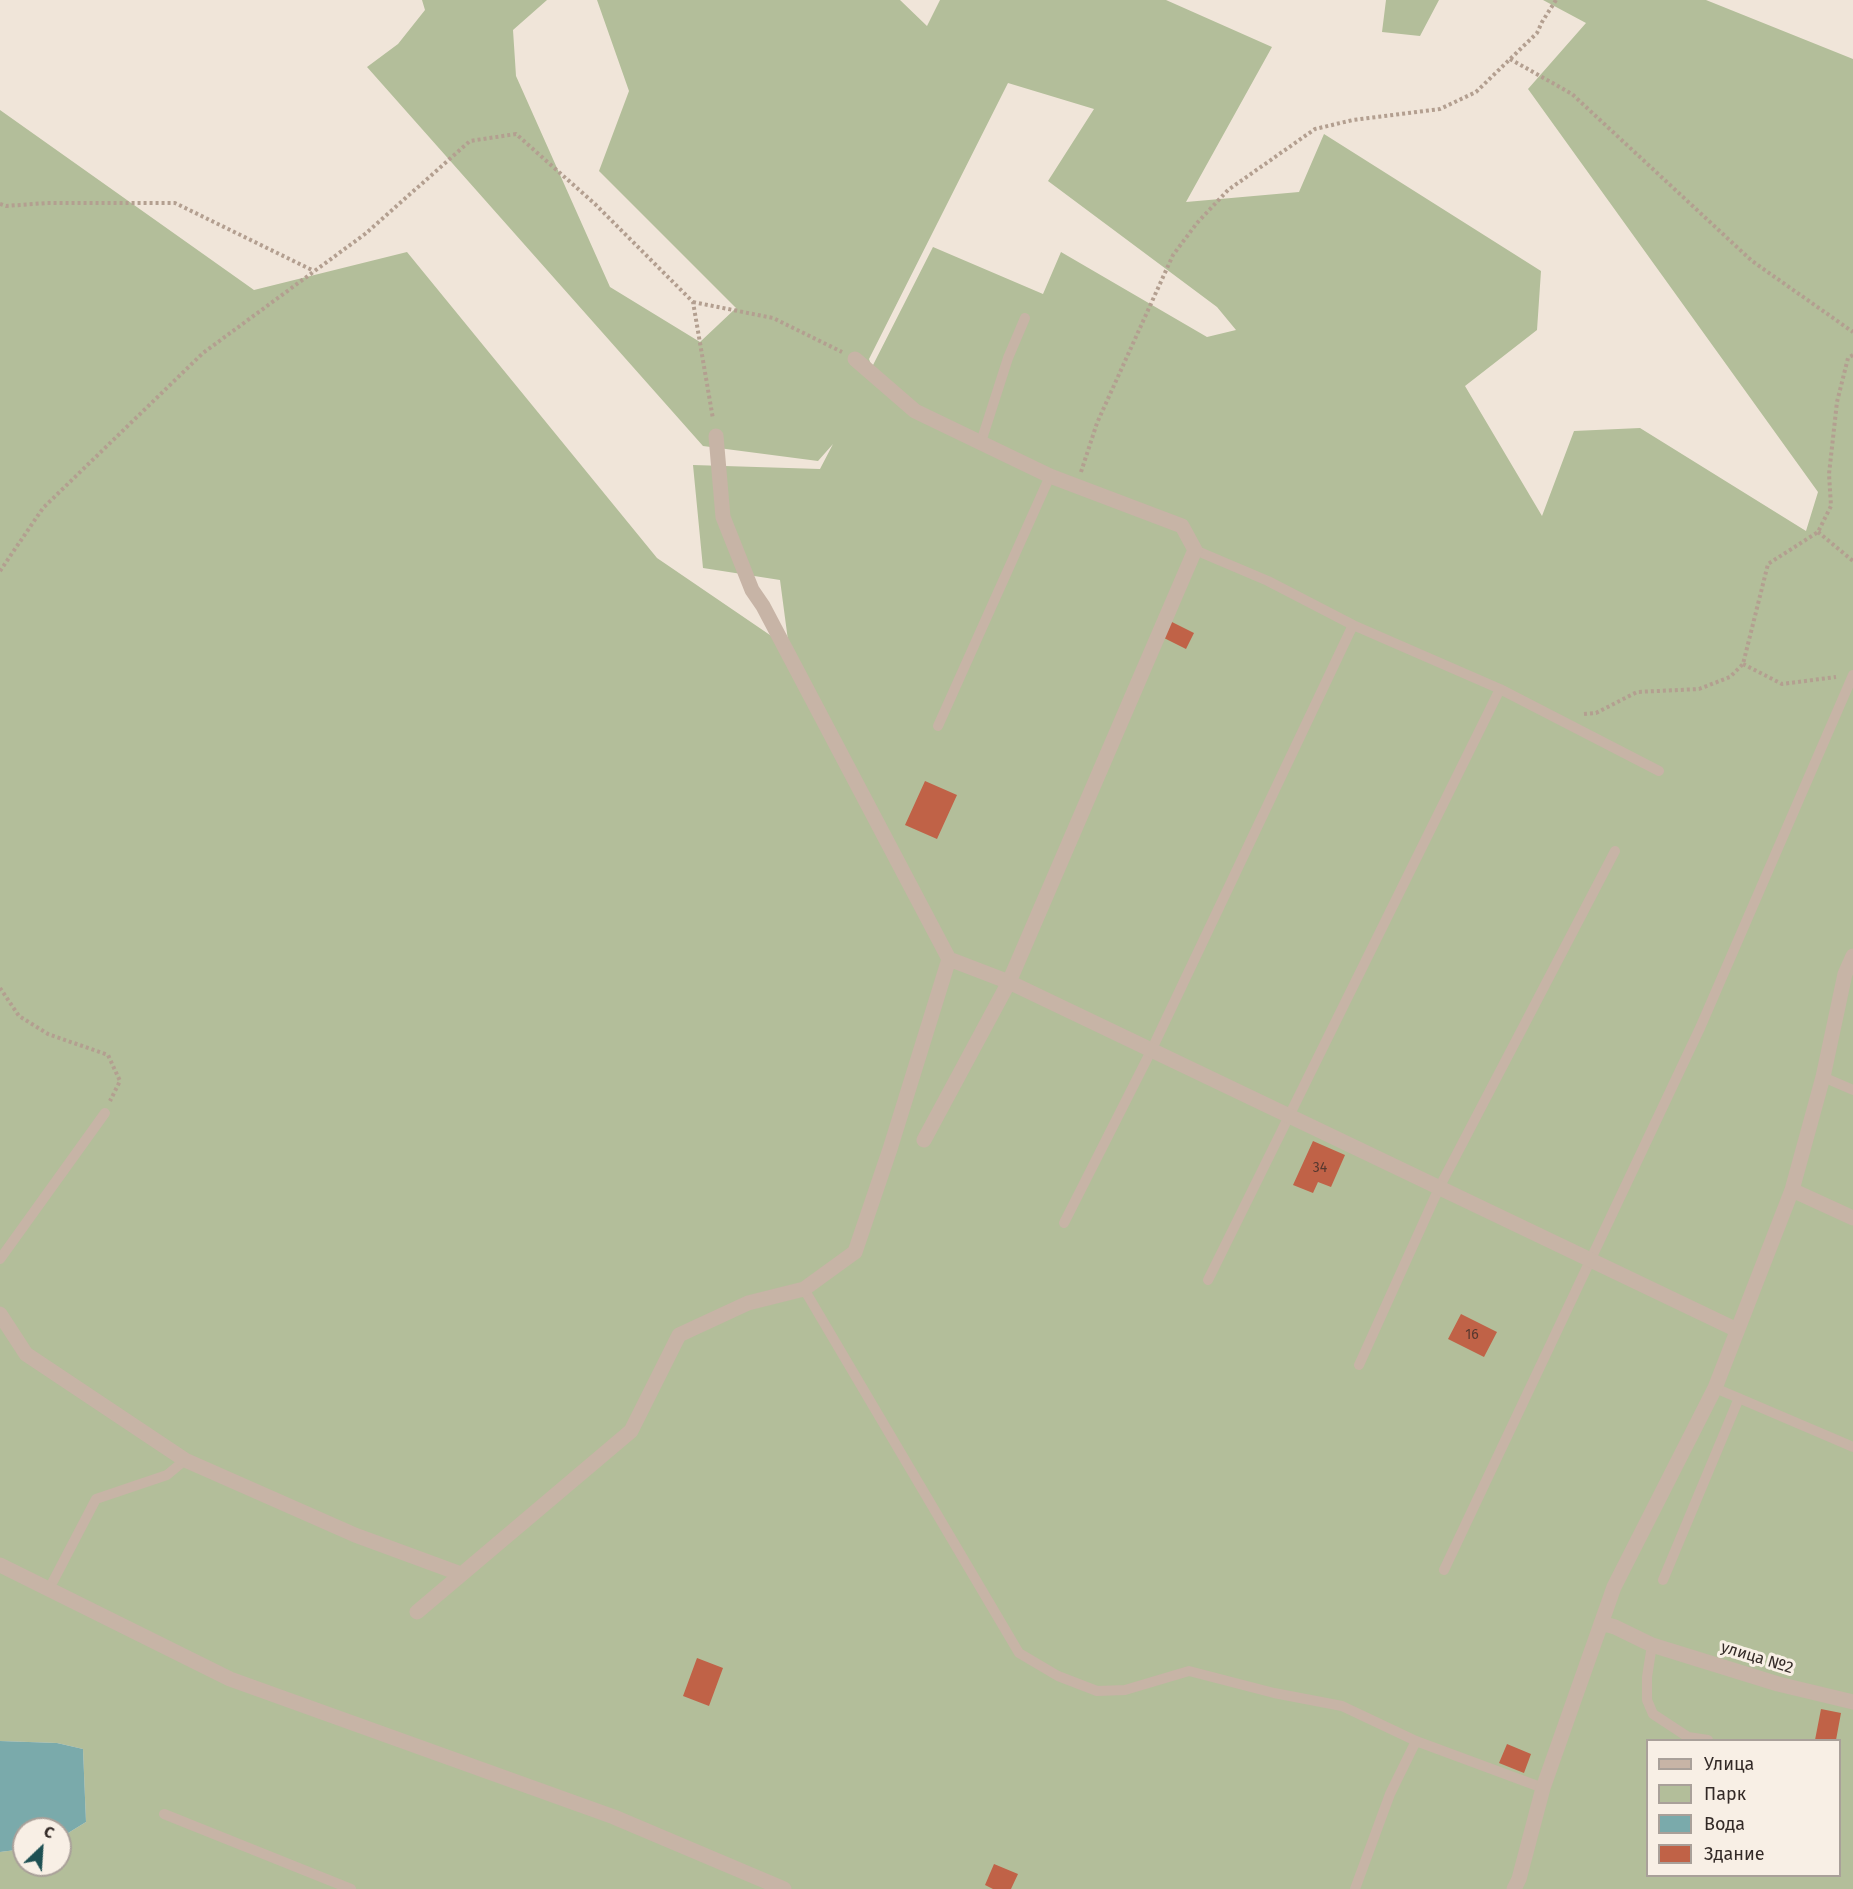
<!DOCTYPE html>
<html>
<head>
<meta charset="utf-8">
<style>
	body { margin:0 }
	#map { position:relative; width:1853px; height:1889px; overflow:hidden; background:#f0e5d9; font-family:"Fira Sans",sans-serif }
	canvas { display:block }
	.legend { position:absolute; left:1646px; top:1739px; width:195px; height:138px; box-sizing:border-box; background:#f8efe5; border:2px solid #a9a099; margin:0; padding:8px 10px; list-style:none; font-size:18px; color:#332a27 }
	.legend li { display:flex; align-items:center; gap:12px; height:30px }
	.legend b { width:30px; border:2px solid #a9a099 }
	.north { position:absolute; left:12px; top:1817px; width:60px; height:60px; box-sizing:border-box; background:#f8efe5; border:2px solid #a9a099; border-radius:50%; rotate:25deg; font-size:16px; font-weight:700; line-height:24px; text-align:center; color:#332a27 }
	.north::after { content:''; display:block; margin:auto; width:21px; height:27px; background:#1e5053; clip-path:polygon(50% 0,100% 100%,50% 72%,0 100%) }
</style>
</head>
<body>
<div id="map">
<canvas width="1853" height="1889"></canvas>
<ul class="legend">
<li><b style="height:8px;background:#c7b4a6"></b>Улица</li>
<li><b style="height:16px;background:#b3be9a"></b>Парк</li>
<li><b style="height:16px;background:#7aaaab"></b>Вода</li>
<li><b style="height:16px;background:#c06247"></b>Здание</li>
</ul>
<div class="north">С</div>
</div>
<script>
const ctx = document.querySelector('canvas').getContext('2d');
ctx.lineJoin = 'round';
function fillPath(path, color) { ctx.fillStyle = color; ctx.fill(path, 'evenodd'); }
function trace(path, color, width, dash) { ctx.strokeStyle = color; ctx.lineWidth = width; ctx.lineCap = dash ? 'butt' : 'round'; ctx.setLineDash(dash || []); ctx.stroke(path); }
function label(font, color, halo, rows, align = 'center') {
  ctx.font = font + ' "Fira Sans",sans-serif'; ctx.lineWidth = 6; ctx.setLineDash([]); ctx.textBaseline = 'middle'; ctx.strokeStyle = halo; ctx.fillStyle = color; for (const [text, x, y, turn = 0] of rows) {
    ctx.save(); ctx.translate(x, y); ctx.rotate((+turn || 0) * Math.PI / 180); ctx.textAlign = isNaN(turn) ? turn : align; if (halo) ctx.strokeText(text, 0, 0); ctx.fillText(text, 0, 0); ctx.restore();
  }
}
const green = new Path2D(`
	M 422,0 L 547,0 L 513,30 L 516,76 L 610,287 L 700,342 L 736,308 L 599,171 L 629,91 L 597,0 L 900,0 L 927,26 L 940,0 L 1166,0 L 1272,47 L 1186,202 L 1299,192 L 1324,134 L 1541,271 L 1537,330 L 1465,386 L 1542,516 L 1574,431 L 1640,428 L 1806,531 L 1818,492 L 1528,89 L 1586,23 L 1543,0 L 1706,0 L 1853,59 L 1853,1889 L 0,1889 L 0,1852 L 24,1849 L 24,1865 L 60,1865 L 60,1838 L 86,1822 L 83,1749 L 57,1743 L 0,1741 L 0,110 L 254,290 L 407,252 L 657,558 L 789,648 L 780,580 L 703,568 L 693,465 L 820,469 L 833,444 L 818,461 L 703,446 L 367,67 L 398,44 L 425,10 ZM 1008,83 L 1094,109 L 1048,181 L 1217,307 L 1236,330 L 1207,337 L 1061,252 L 1043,294 L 933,247 L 872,367 L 869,359 ZM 1648,1740 L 1840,1740 L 1840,1876 L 1648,1876 Z
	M 1386,0 L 1439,0 L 1420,36 L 1382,32 Z`);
const water = new Path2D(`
	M 0,1741 L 57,1743 L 83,1749 L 86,1822 L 60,1838 L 60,1829 L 24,1829 L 24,1849 L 0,1852 Z`);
const building = new Path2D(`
	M 1170,621 L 1194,633 L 1186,649 L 1162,637 Z
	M 925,781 L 957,795 L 937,839 L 905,825 Z
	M 1313,1141 L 1345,1155 L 1331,1187 L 1318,1182 L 1313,1193 L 1293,1185 Z
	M 1461,1314 L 1497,1332 L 1484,1357 L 1448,1339 Z
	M 697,1658 L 723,1668 L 709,1706 L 683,1696 Z
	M 1821,1709 L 1841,1713 L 1836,1740 L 1815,1740 Z
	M 1507,1744 L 1531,1754 L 1524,1773 L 1499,1763 Z
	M 994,1864 L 1018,1874 L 1011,1889 L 993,1889 L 985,1885 Z`);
const path = new Path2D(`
	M 1510,59 L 1572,94 L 1752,261 L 1853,332
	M 0,204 L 6,206 L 47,203 L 175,203 L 314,271
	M 693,302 L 773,318 L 842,352
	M 1081,472 L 1097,423 L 1173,255 L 1197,223 L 1228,190 L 1315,129 L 1353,120 L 1440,109 L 1476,92 L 1537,33 L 1542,22 L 1556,0
	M 1818,532 L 1853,561
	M 0,571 L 43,508 L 203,353 L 365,234 L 470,141 L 516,134 L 595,204 L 693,302 L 713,419
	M 1743,664 L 1782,684 L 1836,677
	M 1584,714 L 1596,713 L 1637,692 L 1699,689 L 1730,677 L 1743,664 L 1768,564 L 1818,532 L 1831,506 L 1829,474 L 1837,402 L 1848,358 L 1853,355
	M 0,988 L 19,1016 L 48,1034 L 108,1055 L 120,1081 L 110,1101`);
const service = new Path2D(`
	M 981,442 L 1008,358 L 1025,318
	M 1195,550 L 1268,581 L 1353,625 L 1500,689 L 1659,771
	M 938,726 L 1050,476
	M 1823,1077 L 1853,1090
	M 1064,1223 L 1151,1051 L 1353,625
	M 0,1259 L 105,1113
	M 1208,1280 L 1500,689
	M 804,1289 L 1019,1653 L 1058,1676 L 1097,1691 L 1125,1690 L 1189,1671 L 1274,1693 L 1342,1706 L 1416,1741 L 1543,1788
	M 1359,1365 L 1439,1188 L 1615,851
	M 1715,1388 L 1853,1447
	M 1444,1570 L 1700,1028 L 1853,675
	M 1663,1580 L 1739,1398
	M 49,1589 L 96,1499 L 167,1475 L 185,1460
	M 1652,1645 L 1647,1677 L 1647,1700 L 1653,1714 L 1688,1737 L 1708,1740
	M 164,1814 L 351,1889
	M 1355,1889 L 1390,1794 L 1416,1741`);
const minor = new Path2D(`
	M 855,359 L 915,411 L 1050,476 L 1182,526 L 1195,550 L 1009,982 L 924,1140
	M 949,959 L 1009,982 L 1737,1330
	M 1792,1190 L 1853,1218
	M 0,1314 L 26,1354 L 185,1460 L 355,1535 L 461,1574
	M 0,1565 L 230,1679 L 614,1817 L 784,1889
	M 417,1612 L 631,1431 L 679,1335 L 748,1303 L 804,1289 L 855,1252 L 890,1149 L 949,959 L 763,606 L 752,590 L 723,517 L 716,436
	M 1601,1623 L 1615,1627 L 1652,1645 L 1778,1684 L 1853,1702
	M 1514,1889 L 1519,1879 L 1543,1788 L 1614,1587 L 1715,1388 L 1792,1190 L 1823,1077 L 1845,974 L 1853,956`);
const numberNames = [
	["34",1320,1168],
	["16",1472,1335]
];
const streetNames = [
	["улица №2",1757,1658,17]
];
fillPath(green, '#b3be9a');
fillPath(water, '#7aaaab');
fillPath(building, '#c06247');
trace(path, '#b39f90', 4, [3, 3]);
trace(service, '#c7b4a6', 10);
trace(minor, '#c7b4a6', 15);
label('14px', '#56382f', null, numberNames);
label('16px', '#332a27', '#f8efe5', streetNames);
</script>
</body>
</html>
